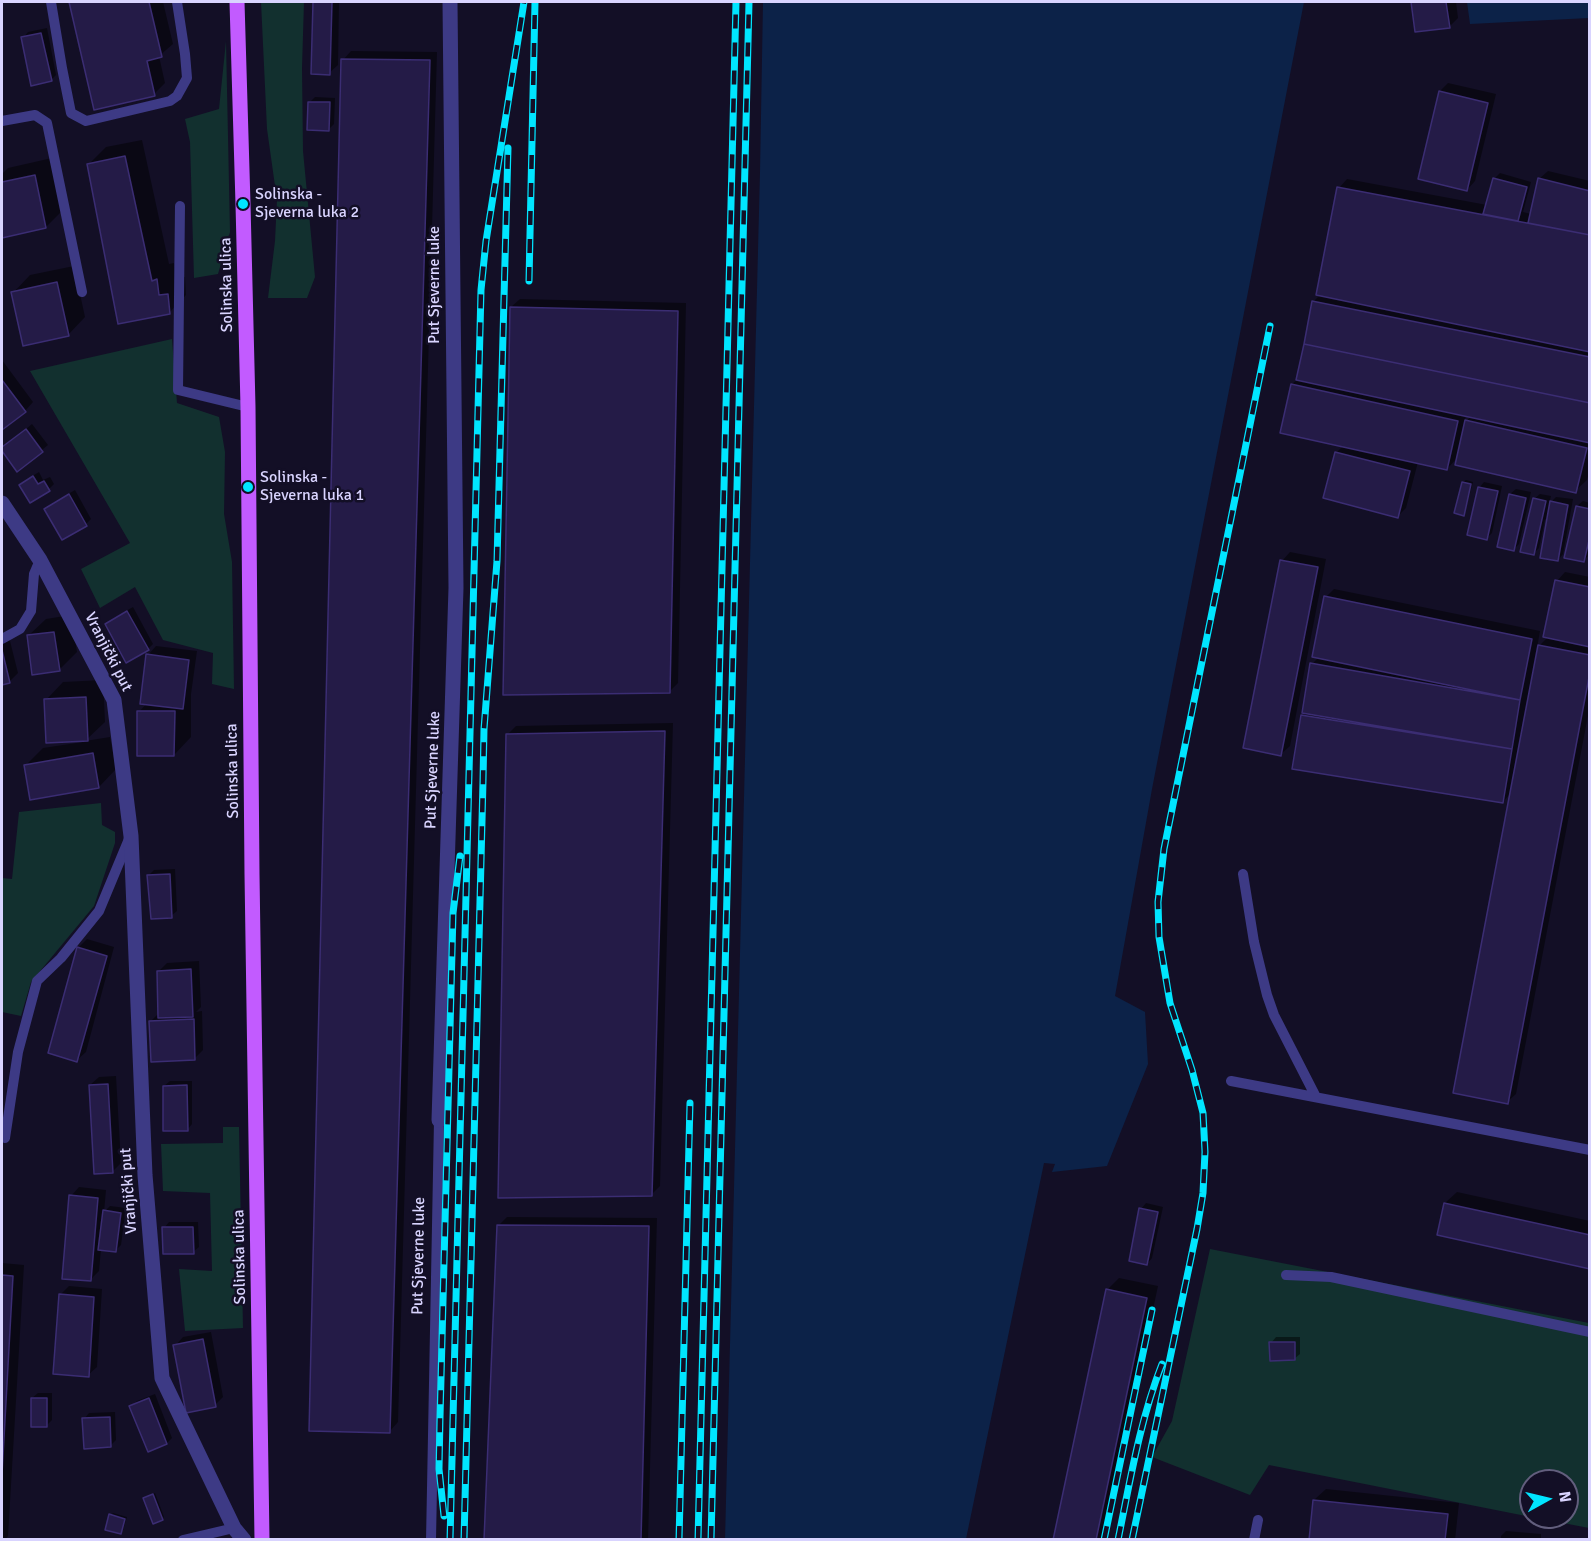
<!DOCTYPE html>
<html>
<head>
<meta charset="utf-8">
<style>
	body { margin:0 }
	#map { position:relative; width:1591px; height:1541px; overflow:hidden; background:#130f26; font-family:Signika,sans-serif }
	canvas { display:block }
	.frame { position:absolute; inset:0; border:3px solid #d9d4ff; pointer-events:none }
	.north { position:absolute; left:1519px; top:1469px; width:60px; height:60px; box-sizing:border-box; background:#130f26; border:2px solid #625e7d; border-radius:50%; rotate:82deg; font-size:16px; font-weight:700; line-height:24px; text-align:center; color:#d9d4ff }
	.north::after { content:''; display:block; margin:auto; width:21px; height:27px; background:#00e5ff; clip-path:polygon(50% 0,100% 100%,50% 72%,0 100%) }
</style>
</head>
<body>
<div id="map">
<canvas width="1591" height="1541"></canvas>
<div class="frame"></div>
<div class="north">N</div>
</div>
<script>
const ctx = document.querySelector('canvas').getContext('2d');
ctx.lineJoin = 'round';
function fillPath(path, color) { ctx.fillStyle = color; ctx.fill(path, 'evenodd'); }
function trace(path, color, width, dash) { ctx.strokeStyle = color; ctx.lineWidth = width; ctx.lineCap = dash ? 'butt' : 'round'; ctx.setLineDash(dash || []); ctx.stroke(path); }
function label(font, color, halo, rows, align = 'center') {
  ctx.font = font + ' Signika,sans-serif'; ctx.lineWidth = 5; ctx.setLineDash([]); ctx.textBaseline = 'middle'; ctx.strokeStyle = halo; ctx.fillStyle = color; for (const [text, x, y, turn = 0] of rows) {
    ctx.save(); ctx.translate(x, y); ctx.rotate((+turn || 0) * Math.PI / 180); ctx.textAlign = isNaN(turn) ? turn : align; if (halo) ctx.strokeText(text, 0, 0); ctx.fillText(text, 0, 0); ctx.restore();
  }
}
const green = new Path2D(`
	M 261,2 L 304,2 L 302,68 L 303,151 L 315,277 L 307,298 L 268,298 L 275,241 L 277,200 L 267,129 Z
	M 226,41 L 230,232 L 218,274 L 194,278 L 190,142 L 185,119 L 219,109 Z
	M 172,339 L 177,403 L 219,417 L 225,452 L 224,514 L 232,562 L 234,689 L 212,684 L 213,653 L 163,640 L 135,587 L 100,608 L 81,569 L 130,543 L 30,371 Z
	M 101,803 L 102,825 L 115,832 L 115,843 L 94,906 L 31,982 L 21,1016 L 2,1012 L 2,878 L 12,879 L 19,812 Z
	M 223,1127 L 239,1127 L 243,1328 L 185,1331 L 179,1269 L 212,1271 L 210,1193 L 163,1191 L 161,1144 L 223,1143 Z
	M 1210,1249 L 1589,1323 L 1589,1528 L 1532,1517 L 1567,1517 L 1567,1481 L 1531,1481 L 1531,1517 L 1269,1465 L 1250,1495 L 1152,1457 L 1172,1421 Z`);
const water = new Path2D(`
	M 763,2 L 1304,2 L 1152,789 L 1115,996 L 1145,1012 L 1148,1064 L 1107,1166 L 1052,1172 L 1055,1164 L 1044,1163 L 966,1539 L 725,1539 L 760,172 Z
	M 1467,2 L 1589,2 L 1589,18 L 1470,24 Z`);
const shadow = new Path2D(`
	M 70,2 L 163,2 L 173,44 L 159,56 L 165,83 L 154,94 L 95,108 Z
	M 314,2 L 339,2 L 338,65 L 329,73 L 313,73 Z
	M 1412,2 L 1456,2 L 1458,18 L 1449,27 L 1416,31 Z
	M 47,28 L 56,75 L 51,80 L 23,38 L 28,32 Z
	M 351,51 L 437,52 L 398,1422 L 390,1431 L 343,60 Z
	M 1448,83 L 1496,94 L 1475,181 L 1467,190 L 1440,91 Z
	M 315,97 L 335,98 L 334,124 L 329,129 L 310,102 Z
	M 142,140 L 169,264 L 174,263 L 176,279 L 185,277 L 186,295 L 169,313 L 119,323 L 89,164 L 106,147 Z
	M 52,158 L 63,210 L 46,227 L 2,237 L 2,174 L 8,168 Z
	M 1548,171 L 1590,181 L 1590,469 L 1587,480 L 1575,491 L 1458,457 L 1447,469 L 1418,462 L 1406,508 L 1398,516 L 1325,497 L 1337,452 L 1343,446 L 1292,384 L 1298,379 L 1314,301 L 1321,294 L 1339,188 L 1347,179 L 1487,205 L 1494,179 L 1500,173 L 1531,182 L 1523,212 L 1531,214 L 1539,179 ZM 1466,415 L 1471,416 L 1464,424 Z
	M 74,266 L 85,317 L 68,335 L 13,293 L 30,275 Z
	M 520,299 L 686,303 L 678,683 L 669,692 L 511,307 Z
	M 2,360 L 33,402 L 25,411 L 2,428 Z
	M 32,424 L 48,445 L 17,470 L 2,449 Z
	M 39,472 L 43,480 L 50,477 L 54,484 L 49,489 L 21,485 L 26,480 Z
	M 1466,480 L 1473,482 L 1465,512 L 1463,514 L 1463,482 Z
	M 1484,482 L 1502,486 L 1492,533 L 1487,538 L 1479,488 Z
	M 1516,489 L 1531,492 L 1519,544 L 1514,549 L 1499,546 L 1510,494 Z
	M 75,490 L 91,519 L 86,524 L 46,509 L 51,504 Z
	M 1540,494 L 1551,496 L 1549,504 L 1556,497 L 1573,499 L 1563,554 L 1558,560 L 1548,520 L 1545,519 L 1539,548 L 1533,554 L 1534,499 Z
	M 1583,501 L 1590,503 L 1590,551 L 1589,555 L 1583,561 L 1577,506 Z
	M 1290,552 L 1326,559 L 1290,746 L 1281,754 L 1282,561 Z
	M 1565,572 L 1590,577 L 1590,705 L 1516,1094 L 1507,1102 L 1511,793 L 1503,802 L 1302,716 L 1306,712 L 1312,664 L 1319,657 L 1326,597 L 1334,589 L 1540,631 L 1537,648 L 1548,637 L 1557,581 Z
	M 133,607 L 153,644 L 148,649 L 106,624 L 112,619 Z
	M 71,615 L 77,652 L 59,670 L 28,636 L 46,619 Z
	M 9,637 L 18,673 L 9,682 L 2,684 L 2,639 Z
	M 156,646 L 197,651 L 191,694 L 191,737 L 174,755 L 139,712 L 147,703 L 148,655 Z
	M 103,680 L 105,722 L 85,741 L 110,737 L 116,769 L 99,787 L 25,766 L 43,748 L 83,742 L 82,740 L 46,700 L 63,682 Z
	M 673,723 L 660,1186 L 652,1194 L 508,734 L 516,726 Z
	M 175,869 L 177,911 L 171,916 L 148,876 L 154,870 Z
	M 87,939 L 114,947 L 86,1052 L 77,1060 L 78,948 Z
	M 199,961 L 201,1007 L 196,1012 L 202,1011 L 203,1050 L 194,1059 L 151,1021 L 160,1012 L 158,972 L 167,963 Z
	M 116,1076 L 121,1163 L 112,1172 L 90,1085 L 99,1077 Z
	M 170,1081 L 192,1081 L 192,1124 L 187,1130 L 164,1086 Z
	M 79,1187 L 106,1190 L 104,1212 L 110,1206 L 126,1208 L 121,1245 L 115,1251 L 101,1249 L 99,1271 L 90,1280 L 71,1196 Z
	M 1457,1192 L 1590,1221 L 1590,1267 L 1445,1203 Z
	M 1146,1203 L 1163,1207 L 1152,1258 L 1147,1264 L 1141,1209 Z
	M 507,1217 L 657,1218 L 648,1540 L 486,1540 L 498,1226 Z
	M 169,1222 L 198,1222 L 199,1247 L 193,1252 L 164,1228 Z
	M 2,1263 L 24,1265 L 8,1536 L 5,1540 L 2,1540 Z
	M 1119,1278 L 1158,1286 L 1104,1540 L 1055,1540 L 1108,1289 Z
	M 69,1286 L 102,1289 L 97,1367 L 88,1375 L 60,1295 Z
	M 211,1332 L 223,1397 L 215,1405 L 175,1346 L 183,1337 Z
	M 1276,1337 L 1300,1337 L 1300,1354 L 1294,1359 L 1271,1343 Z
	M 38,1393 L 52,1393 L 52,1420 L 46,1426 L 32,1398 Z
	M 155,1394 L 172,1438 L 167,1443 L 149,1450 L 131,1407 L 137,1401 Z
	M 115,1412 L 116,1440 L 110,1446 L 84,1419 L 89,1413 Z
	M 1326,1489 L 1459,1503 L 1455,1540 L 1310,1540 L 1314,1500 Z
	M 155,1493 L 164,1517 L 162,1519 L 145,1498 Z
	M 113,1513 L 127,1517 L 123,1530 L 121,1532 L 111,1515 Z
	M 1506,1531 L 1541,1534 L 1541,1540 L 1501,1540 L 1501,1536 Z`);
const building = new Path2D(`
	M 69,2 L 149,2 L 162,57 L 147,61 L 155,96 L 94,110 Z
	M 313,2 L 332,2 L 330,75 L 311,74 Z
	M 1411,2 L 1446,2 L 1450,28 L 1415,32 Z
	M 41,33 L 52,81 L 31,86 L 21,37 Z
	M 341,59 L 430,60 L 390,1433 L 309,1431 Z
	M 1439,91 L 1488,103 L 1467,191 L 1418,179 Z
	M 308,102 L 330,102 L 329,131 L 307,130 Z
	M 125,156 L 152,281 L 157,279 L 159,295 L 168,294 L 170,314 L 118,324 L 87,164 Z
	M 35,175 L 46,228 L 2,238 L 2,182 Z
	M 1493,178 L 1527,187 L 1518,221 L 1483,214 Z
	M 1538,178 L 1590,191 L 1590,235 L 1528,223 Z
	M 1337,187 L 1590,235 L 1590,352 L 1316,295 Z
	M 57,282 L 69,336 L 23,346 L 11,292 Z
	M 1312,301 L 1590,357 L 1590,403 L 1304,344 Z
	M 510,307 L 678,311 L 670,693 L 503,695 Z
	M 1304,344 L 1590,403 L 1590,443 L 1296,380 Z
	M 2,380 L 26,412 L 2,430 Z
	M 1291,384 L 1458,421 L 1447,470 L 1280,433 Z
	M 1465,420 L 1587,448 L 1576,493 L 1455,465 Z
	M 26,429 L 43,452 L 17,472 L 2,451 L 2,447 Z
	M 1335,452 L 1410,471 L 1398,518 L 1323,498 Z
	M 33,476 L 38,484 L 44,481 L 50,491 L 30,503 L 19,485 Z
	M 1462,482 L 1471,484 L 1464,516 L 1454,513 Z
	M 1478,487 L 1498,491 L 1487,540 L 1467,535 Z
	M 69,494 L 87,526 L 62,540 L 44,509 Z
	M 1509,494 L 1526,498 L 1514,551 L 1497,547 Z
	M 1533,498 L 1546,501 L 1534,555 L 1520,552 Z
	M 1550,501 L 1568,505 L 1558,561 L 1540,558 Z
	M 1576,506 L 1590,509 L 1590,536 L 1584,562 L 1564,558 Z
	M 1280,560 L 1318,567 L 1281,756 L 1243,748 Z
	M 1555,580 L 1590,587 L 1590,647 L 1543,637 Z
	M 1324,596 L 1532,639 L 1520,700 L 1312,657 Z
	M 127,611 L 149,650 L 126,663 L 105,624 Z
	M 54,632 L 60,671 L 32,675 L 27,635 Z
	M 1538,645 L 1590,655 L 1590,672 L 1508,1104 L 1453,1093 Z
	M 2,650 L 10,683 L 2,685 Z
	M 146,654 L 189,660 L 183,709 L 140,704 Z
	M 1310,663 L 1520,700 L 1512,749 L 1302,713 Z
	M 86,697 L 88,741 L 46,743 L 44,699 Z
	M 137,711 L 175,711 L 174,756 L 137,756 Z
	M 1301,715 L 1512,749 L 1503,803 L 1292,769 Z
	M 665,731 L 652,1196 L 498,1198 L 506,734 Z
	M 93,753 L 99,788 L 30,800 L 24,765 Z
	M 170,874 L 172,918 L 151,919 L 147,875 Z
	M 77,947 L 107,956 L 77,1062 L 48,1053 Z
	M 191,969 L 193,1017 L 158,1018 L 157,971 Z
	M 194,1019 L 195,1060 L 151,1062 L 149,1021 Z
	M 108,1084 L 113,1173 L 94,1174 L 89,1085 Z
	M 187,1085 L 188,1131 L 163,1131 L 163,1086 Z
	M 69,1195 L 98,1198 L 91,1281 L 62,1279 Z
	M 1444,1203 L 1590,1235 L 1590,1269 L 1437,1235 Z
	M 1139,1208 L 1158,1212 L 1147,1265 L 1129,1261 Z
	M 103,1210 L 121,1213 L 116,1252 L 98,1250 Z
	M 497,1225 L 649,1226 L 641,1540 L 484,1540 Z
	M 162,1227 L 193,1227 L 194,1254 L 163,1254 Z
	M 2,1275 L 13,1276 L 2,1474 Z
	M 1106,1289 L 1147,1298 L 1096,1540 L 1053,1540 Z
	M 59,1294 L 94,1297 L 89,1377 L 53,1374 Z
	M 203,1339 L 216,1407 L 186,1413 L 173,1345 Z
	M 1269,1342 L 1295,1342 L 1295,1360 L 1270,1361 Z
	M 31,1398 L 47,1398 L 47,1427 L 31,1427 Z
	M 149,1398 L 167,1444 L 148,1452 L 129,1406 Z
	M 110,1417 L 111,1447 L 84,1449 L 82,1418 Z
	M 153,1494 L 163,1520 L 153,1524 L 143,1498 Z
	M 1313,1500 L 1448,1514 L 1445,1540 L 1309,1540 Z
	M 109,1514 L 125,1519 L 121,1534 L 105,1530 Z`);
const service = new Path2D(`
	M 51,2 L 62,68 L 71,113 L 86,121 L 170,101 L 177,96 L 187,78 L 185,54 L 177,2
	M 2,121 L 35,115 L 47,123 L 82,292
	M 180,206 L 178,390 L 248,407
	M 2,639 L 20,629 L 31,611 L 34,574 L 40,560
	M 1243,874 L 1254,942 L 1267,995 L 1274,1015 L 1316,1097
	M 1231,1081 L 1590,1150
	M 5,1138 L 18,1052 L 37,981 L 61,958 L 99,911 L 129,839
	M 1286,1275 L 1331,1277 L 1590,1332
	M 183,1540 L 234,1528
	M 431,1540 L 439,1120
	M 1254,1540 L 1258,1520`);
const minor = new Path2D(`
	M 2,503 L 40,560 L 114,700 L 131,836 L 145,1175 L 162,1378 L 234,1528 L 244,1540
	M 439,1120 L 456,588 L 450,2`);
const primary = new Path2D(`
	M 237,2 L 243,204 L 248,407 L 252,874 L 262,1540`);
const rail = new Path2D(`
	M 529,281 L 535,2
	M 444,1516 L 439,1469 L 440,1417 L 453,913 L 460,856
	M 450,1540 L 481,290 L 486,241 L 524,2
	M 464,1540 L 483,781 L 484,729 L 497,561 L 508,148
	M 679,1540 L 690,1103
	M 698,1540 L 736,2
	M 711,1540 L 749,2
	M 1104,1540 L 1152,1310
	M 1118,1540 C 1130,1481 1140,1420 1162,1364
	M 1132,1540 L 1197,1229 L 1203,1193 L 1205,1152 L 1203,1113 L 1192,1070 L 1170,1003 L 1159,937 L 1158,902 L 1164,849 L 1270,326`);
const markers = [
	[243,204,6,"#00e5ff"],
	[248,487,6,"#00e5ff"]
];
const poiNames = [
	["Solinska -",255,195],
	["Sjeverna luka 2",255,213],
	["Solinska -",260,478],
	["Sjeverna luka 1",260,496]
];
const streetNames = [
	["Solinska ulica",227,285,-91],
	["Put Sjeverne luke",435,285,-90],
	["Vranjički put",108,652,63],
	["Put Sjeverne luke",433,770,-88],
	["Solinska ulica",233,771,-91],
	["Vranjički put",129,1191,-94],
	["Put Sjeverne luke",419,1256,-89],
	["Solinska ulica",240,1257,-91]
];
fillPath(green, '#12302f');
fillPath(water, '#0c2248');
fillPath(shadow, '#0007');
fillPath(building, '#241b47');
trace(building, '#3b2d73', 1.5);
trace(service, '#3d3a85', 10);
trace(minor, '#3d3a85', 15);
trace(primary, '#c25bff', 15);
trace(rail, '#00e5ff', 7);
trace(rail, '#130f26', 4.5, [14]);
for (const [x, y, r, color] of markers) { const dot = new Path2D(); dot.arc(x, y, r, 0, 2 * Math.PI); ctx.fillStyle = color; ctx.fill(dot); trace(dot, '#130f26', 2); }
label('16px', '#d9d4ff', '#130f26', poiNames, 'left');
label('16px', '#d9d4ff', '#130f26', streetNames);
</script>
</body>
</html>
